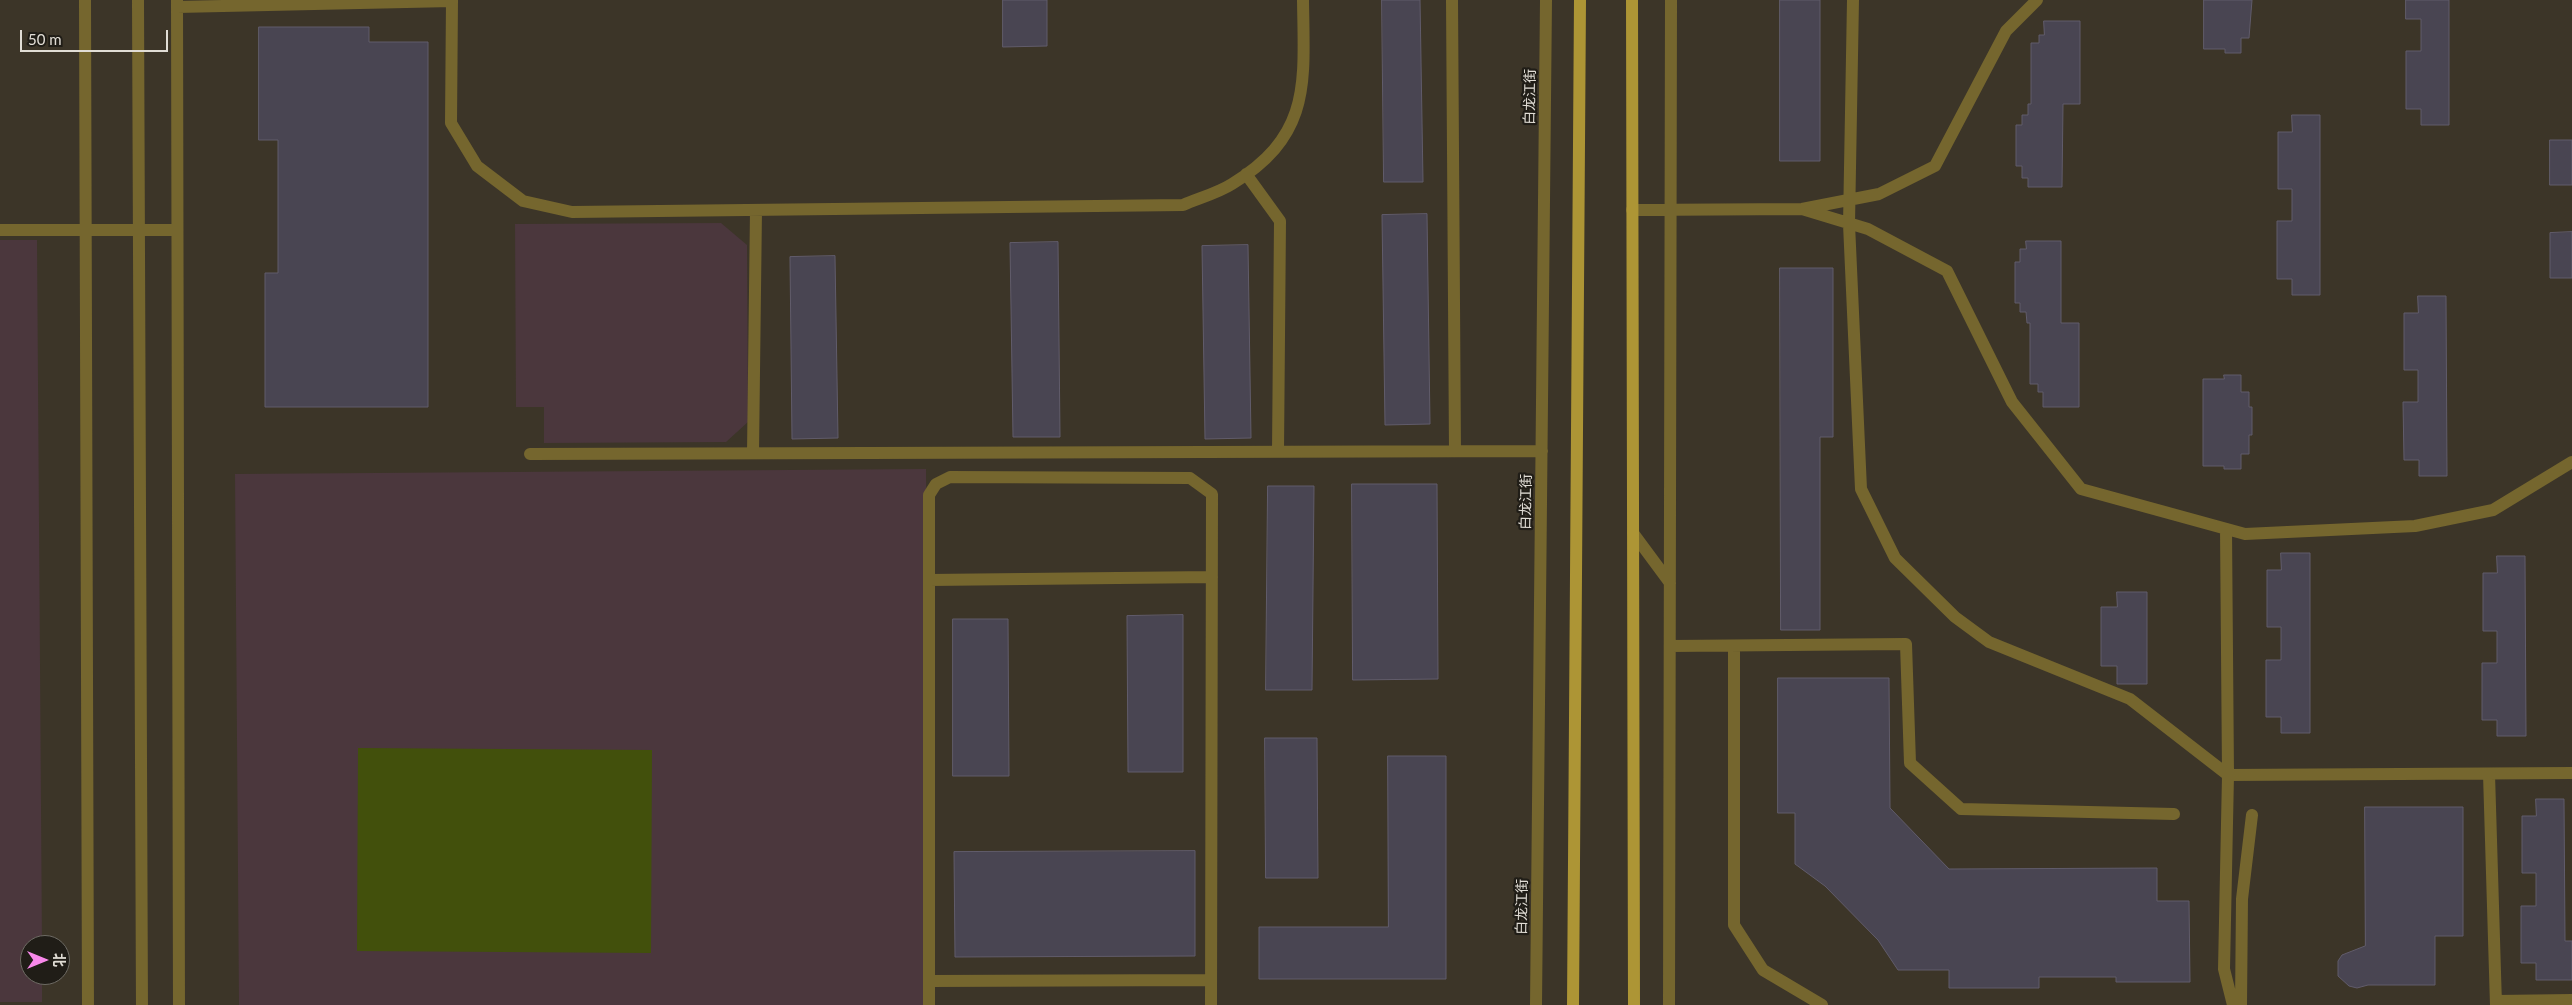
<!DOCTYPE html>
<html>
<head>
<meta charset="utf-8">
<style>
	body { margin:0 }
	#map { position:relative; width:2572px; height:1005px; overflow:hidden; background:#3c3528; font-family:Lato,"Noto Sans SC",sans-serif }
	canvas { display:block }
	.north { position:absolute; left:20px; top:935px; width:50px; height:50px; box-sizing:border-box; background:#201d17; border:1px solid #6d6a63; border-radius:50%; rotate:90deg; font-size:14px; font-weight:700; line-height:20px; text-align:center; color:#e1ddd5 }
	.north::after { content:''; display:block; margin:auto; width:18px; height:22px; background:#f888ea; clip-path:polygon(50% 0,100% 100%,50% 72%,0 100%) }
	.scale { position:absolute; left:20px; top:30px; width:148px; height:22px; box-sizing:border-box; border:2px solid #e1ddd5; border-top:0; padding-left:6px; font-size:15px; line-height:18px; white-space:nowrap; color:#e1ddd5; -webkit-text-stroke:4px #201d17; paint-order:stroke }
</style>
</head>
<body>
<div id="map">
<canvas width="2572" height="1005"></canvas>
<div class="north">北</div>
<div class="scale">50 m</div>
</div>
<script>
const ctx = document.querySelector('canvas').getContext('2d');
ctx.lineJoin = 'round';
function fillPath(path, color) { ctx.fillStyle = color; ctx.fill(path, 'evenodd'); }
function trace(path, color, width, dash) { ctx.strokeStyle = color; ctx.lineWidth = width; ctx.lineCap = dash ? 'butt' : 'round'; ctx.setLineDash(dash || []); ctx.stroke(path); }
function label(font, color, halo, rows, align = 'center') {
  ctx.font = font + ' Lato,"Noto Sans SC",sans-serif'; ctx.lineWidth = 4.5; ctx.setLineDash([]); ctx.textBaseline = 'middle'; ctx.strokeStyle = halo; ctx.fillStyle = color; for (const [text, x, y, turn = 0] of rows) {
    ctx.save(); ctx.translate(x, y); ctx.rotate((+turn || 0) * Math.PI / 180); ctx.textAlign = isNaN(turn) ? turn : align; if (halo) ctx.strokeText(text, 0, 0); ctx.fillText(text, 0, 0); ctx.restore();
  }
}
const education = new Path2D(`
	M 721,223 L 747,245 L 748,422 L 726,442 L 544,443 L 544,407 L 516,407 L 515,224 Z
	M 0,240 L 37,240 L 42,945 L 30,945 L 30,975 L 42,975 L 42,1002 L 0,1002 Z
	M 926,469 L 930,1005 L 239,1005 L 235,474 Z`);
const green = new Path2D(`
	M 358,748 L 652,750 L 651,953 L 357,951 Z`);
const building = new Path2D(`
	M 1003,0 L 1047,0 L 1047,46 L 1003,47 Z
	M 1382,0 L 1420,0 L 1423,182 L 1384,182 Z
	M 1780,0 L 1820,0 L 1820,161 L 1780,161 Z
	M 2204,0 L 2252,0 L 2249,38 L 2241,38 L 2241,53 L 2225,53 L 2225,49 L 2204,49 Z
	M 2406,0 L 2449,0 L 2449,125 L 2421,125 L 2421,109 L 2406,109 L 2406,51 L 2421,51 L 2421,19 L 2406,19 Z
	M 2044,21 L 2080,21 L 2080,104 L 2063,104 L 2062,187 L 2028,187 L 2028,178 L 2022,178 L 2022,166 L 2016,166 L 2016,125 L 2022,125 L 2022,115 L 2028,115 L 2028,104 L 2031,104 L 2031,43 L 2039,43 L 2039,35 L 2044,35 Z
	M 259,27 L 369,27 L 369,42 L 428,42 L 428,407 L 265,407 L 265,273 L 278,273 L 278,140 L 259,140 Z
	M 2292,115 L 2320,115 L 2320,295 L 2292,295 L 2292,279 L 2277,279 L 2277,221 L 2292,221 L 2292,189 L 2278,189 L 2278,132 L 2292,132 Z
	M 2550,140 L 2572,140 L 2572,185 L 2550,185 Z
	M 1427,214 L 1430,424 L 1385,425 L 1382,215 Z
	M 2572,232 L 2572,278 L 2550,278 L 2550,233 Z
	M 2026,241 L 2061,241 L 2061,323 L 2079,323 L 2079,407 L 2043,407 L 2043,392 L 2038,392 L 2038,384 L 2030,384 L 2030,323 L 2027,323 L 2026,312 L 2020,312 L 2020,303 L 2015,303 L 2015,262 L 2020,262 L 2020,249 L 2026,249 Z
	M 1058,242 L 1060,437 L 1013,437 L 1010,243 Z
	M 1248,245 L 1251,438 L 1205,439 L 1202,246 Z
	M 835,256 L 838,438 L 792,439 L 790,257 Z
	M 1780,268 L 1833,268 L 1833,437 L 1820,437 L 1820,630 L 1781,630 Z
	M 2418,296 L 2446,296 L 2447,476 L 2419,476 L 2419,460 L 2404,460 L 2403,402 L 2418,402 L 2418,370 L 2404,370 L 2404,313 L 2418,313 Z
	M 2224,375 L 2241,375 L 2241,392 L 2249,392 L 2249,407 L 2252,407 L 2252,435 L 2249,435 L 2249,454 L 2241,454 L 2241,469 L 2224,469 L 2224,466 L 2203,466 L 2203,379 L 2224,379 Z
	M 1352,484 L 1437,484 L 1438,679 L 1353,680 Z
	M 1268,486 L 1314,486 L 1312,690 L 1266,690 Z
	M 2281,553 L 2310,553 L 2310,733 L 2281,733 L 2281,717 L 2266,717 L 2266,660 L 2281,660 L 2281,627 L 2267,627 L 2267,570 L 2281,570 Z
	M 2497,556 L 2525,556 L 2526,736 L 2497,736 L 2497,720 L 2482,720 L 2482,663 L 2497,663 L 2497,631 L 2483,631 L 2483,573 L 2497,573 Z
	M 2117,592 L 2147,592 L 2147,684 L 2117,684 L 2117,666 L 2101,666 L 2101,607 L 2117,607 Z
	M 1183,615 L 1183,772 L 1128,772 L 1127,616 Z
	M 953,619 L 1008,619 L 1009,776 L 953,776 Z
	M 1778,678 L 1889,678 L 1890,808 L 1949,869 L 2157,868 L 2157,901 L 2189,901 L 2190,982 L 2116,982 L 2116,977 L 2039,977 L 2039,988 L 1949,988 L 1949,970 L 1898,970 L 1878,940 L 1825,886 L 1795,864 L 1795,813 L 1778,813 Z
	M 1265,738 L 1317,738 L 1318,878 L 1266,878 Z
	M 1388,756 L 1446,756 L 1446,979 L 1259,979 L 1259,927 L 1388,927 Z
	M 2536,799 L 2564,799 L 2565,941 L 2572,941 L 2572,980 L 2536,980 L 2536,963 L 2521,963 L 2521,906 L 2536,906 L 2536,873 L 2522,873 L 2522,816 L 2536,816 Z
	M 2365,807 L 2463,807 L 2463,936 L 2435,936 L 2435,985 L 2368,985 L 2357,988 L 2349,986 L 2338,976 L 2338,961 L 2342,955 L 2365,946 Z
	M 1195,851 L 1195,956 L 955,957 L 954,852 Z`);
const minor = new Path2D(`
	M 85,0 L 88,1005
	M 138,0 L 142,1005
	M 177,0 L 179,1005
	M 452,0 L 451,123 L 477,166 L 523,201 L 572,212 L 1183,205 C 1199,198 1218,193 1232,184 C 1312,135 1304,83 1303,0
	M 1452,0 L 1455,451
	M 1853,0 L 1849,224 L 1861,489 L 1895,558 L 1955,617 L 1989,642 L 2130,699 L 2228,775 L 2572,773
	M 177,7 L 452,1
	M 1246,174 L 1280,221 L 1278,451
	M 1802,209 L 1868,229 L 1947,271 L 2012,402 L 2081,489 L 2245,534 L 2415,526 L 2493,510 L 2572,462
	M 1632,210 L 1802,209 L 1879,194 L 1935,166 L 2006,31 L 2037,0
	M 0,230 L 177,230
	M 753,453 L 756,210
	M 530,454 L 1542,451
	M 2226,529 L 2228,775 L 2224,969 L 2233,1005
	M 1633,533 L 1670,583
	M 929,580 L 1212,577
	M 1670,646 L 1906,644 L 1910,763 L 1961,809 L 2174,814
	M 1734,646 L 1734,925 L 1763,970 L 1822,1005
	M 2489,774 L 2496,1005
	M 929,981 L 1211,980
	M 2496,1001 L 2572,1000
	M 929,1005 L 929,495 L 936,484 L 950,477 L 1190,478 L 1212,494 L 1211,1005
	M 1536,1005 L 1546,0
	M 1669,1005 L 1671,0
	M 2241,1005 L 2242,899 L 2252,815`);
const major = new Path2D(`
	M 1632,0 L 1634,1005
	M 1573,1005 L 1580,0`);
const streetNames = [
	["白龙江街",1530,97,-89],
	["白龙江街",1526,502,-89],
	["白龙江街",1522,907,-89]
];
fillPath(education, '#4b373d');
fillPath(green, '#42500c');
fillPath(building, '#494552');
trace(building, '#615c6b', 1);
trace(minor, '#75662e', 12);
trace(major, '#ad9535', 12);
label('14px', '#e1ddd5', '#201d17', streetNames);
</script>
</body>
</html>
